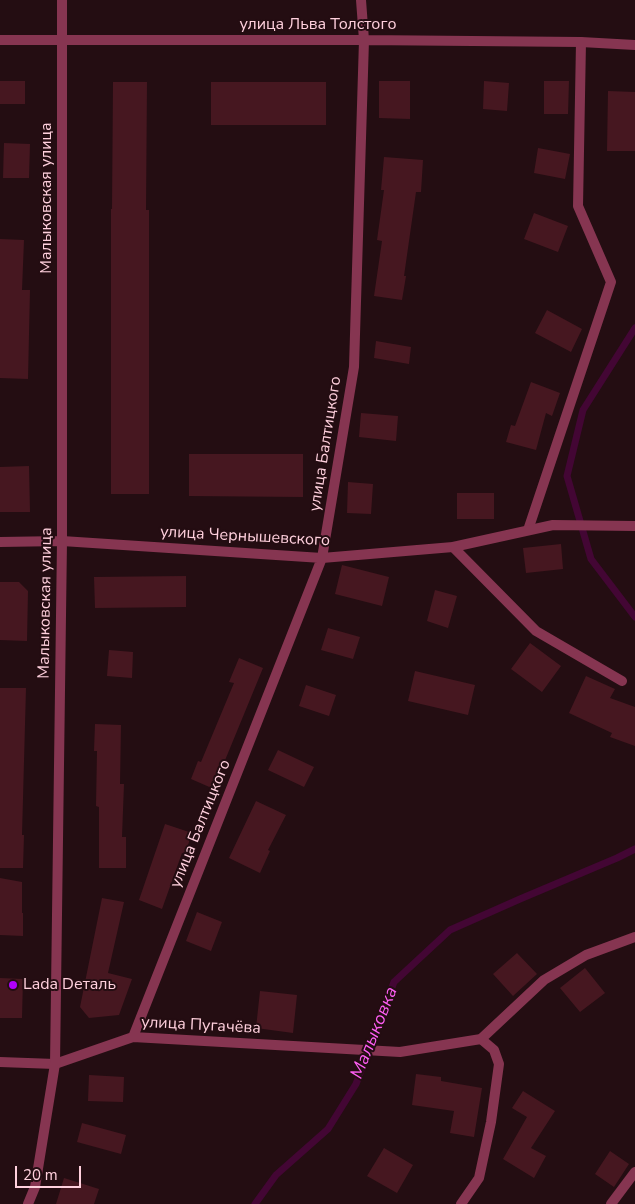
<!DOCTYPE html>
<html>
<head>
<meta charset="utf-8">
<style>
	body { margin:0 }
	#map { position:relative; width:635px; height:1204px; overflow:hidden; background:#240d12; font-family:"Nunito Sans",sans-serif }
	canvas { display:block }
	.scale { position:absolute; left:15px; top:1166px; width:66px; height:22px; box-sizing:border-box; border:2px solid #ffd0dd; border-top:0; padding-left:6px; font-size:15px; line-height:18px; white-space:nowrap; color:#ffd0dd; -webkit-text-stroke:4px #240d12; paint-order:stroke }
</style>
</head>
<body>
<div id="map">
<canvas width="635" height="1204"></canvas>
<div class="scale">20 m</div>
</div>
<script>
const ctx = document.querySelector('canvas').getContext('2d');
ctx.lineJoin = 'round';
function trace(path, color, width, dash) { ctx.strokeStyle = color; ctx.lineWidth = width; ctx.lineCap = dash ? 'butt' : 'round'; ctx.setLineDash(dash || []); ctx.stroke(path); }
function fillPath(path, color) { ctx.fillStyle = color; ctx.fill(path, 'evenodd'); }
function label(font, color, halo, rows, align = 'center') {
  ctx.font = font + ' "Nunito Sans",sans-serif'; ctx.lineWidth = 4; ctx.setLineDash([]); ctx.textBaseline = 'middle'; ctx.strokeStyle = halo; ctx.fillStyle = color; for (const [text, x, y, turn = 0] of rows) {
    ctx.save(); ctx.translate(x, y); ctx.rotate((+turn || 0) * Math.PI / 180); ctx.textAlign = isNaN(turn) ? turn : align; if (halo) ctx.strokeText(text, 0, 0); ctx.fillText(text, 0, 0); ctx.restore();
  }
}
const stream = new Path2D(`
	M 635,328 L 583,410 L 567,476 L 591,559 L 635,617
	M 255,1204 L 276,1175 L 328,1129 L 356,1084 L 394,982 L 450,930 L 520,899 L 617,858 L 635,849`);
const building = new Path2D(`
	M 0,81 L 25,81 L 25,104 L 0,104 Z
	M 379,81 L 410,81 L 410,119 L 379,118 Z
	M 484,81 L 509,83 L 507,111 L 483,109 Z
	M 544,81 L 569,81 L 568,114 L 544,114 Z
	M 113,82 L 147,82 L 146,210 L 149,210 L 149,494 L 111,494 L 111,209 L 112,209 Z
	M 211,82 L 326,82 L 326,125 L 211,125 Z
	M 608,91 L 635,92 L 635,151 L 607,151 Z
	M 4,143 L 30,144 L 29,178 L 3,178 Z
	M 538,148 L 570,154 L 565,179 L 534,173 Z
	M 384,157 L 423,160 L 421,192 L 416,192 L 404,276 L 406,276 L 402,300 L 374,296 L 382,241 L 377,240 L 384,190 L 381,190 Z
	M 534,213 L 568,226 L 558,252 L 524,239 Z
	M 0,239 L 24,240 L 22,290 L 30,290 L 28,379 L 0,378 Z
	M 547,310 L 582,329 L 571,352 L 535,333 Z
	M 376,341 L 411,347 L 409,364 L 374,358 Z
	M 531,382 L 560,393 L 552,416 L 546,413 L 536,450 L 506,442 L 511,425 L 515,426 Z
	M 361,413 L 398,416 L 396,441 L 359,437 Z
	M 189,454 L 303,454 L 303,497 L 189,496 Z
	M 29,466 L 30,512 L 0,512 L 0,467 Z
	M 348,482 L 373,484 L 371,514 L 347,513 Z
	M 457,493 L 494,493 L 494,519 L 457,519 Z
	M 561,544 L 563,569 L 526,573 L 523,548 Z
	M 342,565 L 389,577 L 382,606 L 335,594 Z
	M 186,576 L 186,607 L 95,608 L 94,577 Z
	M 0,582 L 19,582 L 28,591 L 27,641 L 0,640 Z
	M 435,590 L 457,596 L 448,628 L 427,621 Z
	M 328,628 L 360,637 L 353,659 L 321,650 Z
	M 530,643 L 561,666 L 542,692 L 511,669 Z
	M 109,650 L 133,652 L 132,678 L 107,676 Z
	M 239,658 L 263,668 L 221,770 L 222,770 L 214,789 L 191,779 L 198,761 L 201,762 L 234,683 L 229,682 Z
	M 415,671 L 475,685 L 468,715 L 408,701 Z
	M 586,676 L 615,689 L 610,698 L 635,707 L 635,746 L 610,737 L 612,733 L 569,713 Z
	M 306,685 L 336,695 L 329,716 L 299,706 Z
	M 0,688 L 26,688 L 22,835 L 24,835 L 23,868 L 0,868 Z
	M 95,724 L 121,725 L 120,784 L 124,784 L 122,837 L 126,837 L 126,868 L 99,868 L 99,807 L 96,806 L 97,751 L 94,751 Z
	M 278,750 L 314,767 L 304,787 L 268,770 Z
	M 256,801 L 286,815 L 268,850 L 270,851 L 260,873 L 229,858 Z
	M 165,824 L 192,833 L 185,854 L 182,853 L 162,909 L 139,900 Z
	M 0,878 L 22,882 L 22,913 L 23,913 L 23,936 L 0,935 Z
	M 102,898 L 124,902 L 108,973 L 132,979 L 119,1015 L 89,1018 L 80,1007 Z
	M 197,912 L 222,922 L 211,951 L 186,941 Z
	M 517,953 L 537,974 L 513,996 L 493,974 Z
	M 585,968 L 605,993 L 580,1012 L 560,988 Z
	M 0,978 L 23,979 L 22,1018 L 0,1018 Z
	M 260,991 L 297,995 L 293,1033 L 256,1028 Z
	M 416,1074 L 441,1077 L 441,1081 L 482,1088 L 474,1137 L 450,1133 L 454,1111 L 412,1105 Z
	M 89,1075 L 124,1077 L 123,1102 L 88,1101 Z
	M 523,1091 L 555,1111 L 531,1148 L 546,1156 L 534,1178 L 503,1159 L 527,1117 L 512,1108 Z
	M 82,1123 L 126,1135 L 121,1154 L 77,1142 Z
	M 384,1148 L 413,1165 L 397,1193 L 367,1176 Z
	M 610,1151 L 629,1164 L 614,1187 L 595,1174 Z
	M 64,1178 L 99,1189 L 94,1204 L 56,1204 Z`);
const service = new Path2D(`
	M 528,530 L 611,282 L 578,206 L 581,42
	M 453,547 L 536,631 L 622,681
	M 461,1204 L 479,1178 L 491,1122 L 499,1064 L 494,1050 L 481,1039`);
const minor = new Path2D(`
	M 0,40 L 364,40 L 581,42 L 635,45
	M 62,541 L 322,558 L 453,547 L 553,525 L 635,526
	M 133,1037 L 322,558 L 354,367 L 364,40 L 361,0
	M 0,1062 L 55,1064 L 133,1037 L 400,1052 L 481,1039 L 544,980 L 586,955 L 635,937
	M 611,1204 L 635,1172`);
const tertiary = new Path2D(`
	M 0,542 L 62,541
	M 28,1204 L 35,1187 L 55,1064 L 62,541 L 62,0`);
const markers = [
	[13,985,5,"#b100fb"]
];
const streetNames = [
	["улица Льва Толстого",318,25],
	["Малыковская улица",47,198,-90],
	["улица Балтицкого",326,444,-81],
	["улица Чернышевского",245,537,3],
	["Малыковская улица",46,603,-89],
	["улица Балтицкого",201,824,-68],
	["улица Пугачёва",201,1026,3]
];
const poiNames = [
	["Lada Dеталь",23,985]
];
const waterNames = [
	["Малыковка",375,1033,-68]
];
trace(stream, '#430634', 7);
fillPath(building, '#461720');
trace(service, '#863551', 10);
trace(minor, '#863551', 10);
trace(tertiary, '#863551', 10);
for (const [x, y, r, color] of markers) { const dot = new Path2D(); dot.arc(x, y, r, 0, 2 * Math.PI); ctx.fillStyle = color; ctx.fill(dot); trace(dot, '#240d12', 2); }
label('16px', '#ffd0dd', '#240d12', streetNames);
label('16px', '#ffd0dd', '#240d12', poiNames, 'left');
label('italic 18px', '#ff5ef4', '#240d12', waterNames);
</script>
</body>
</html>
